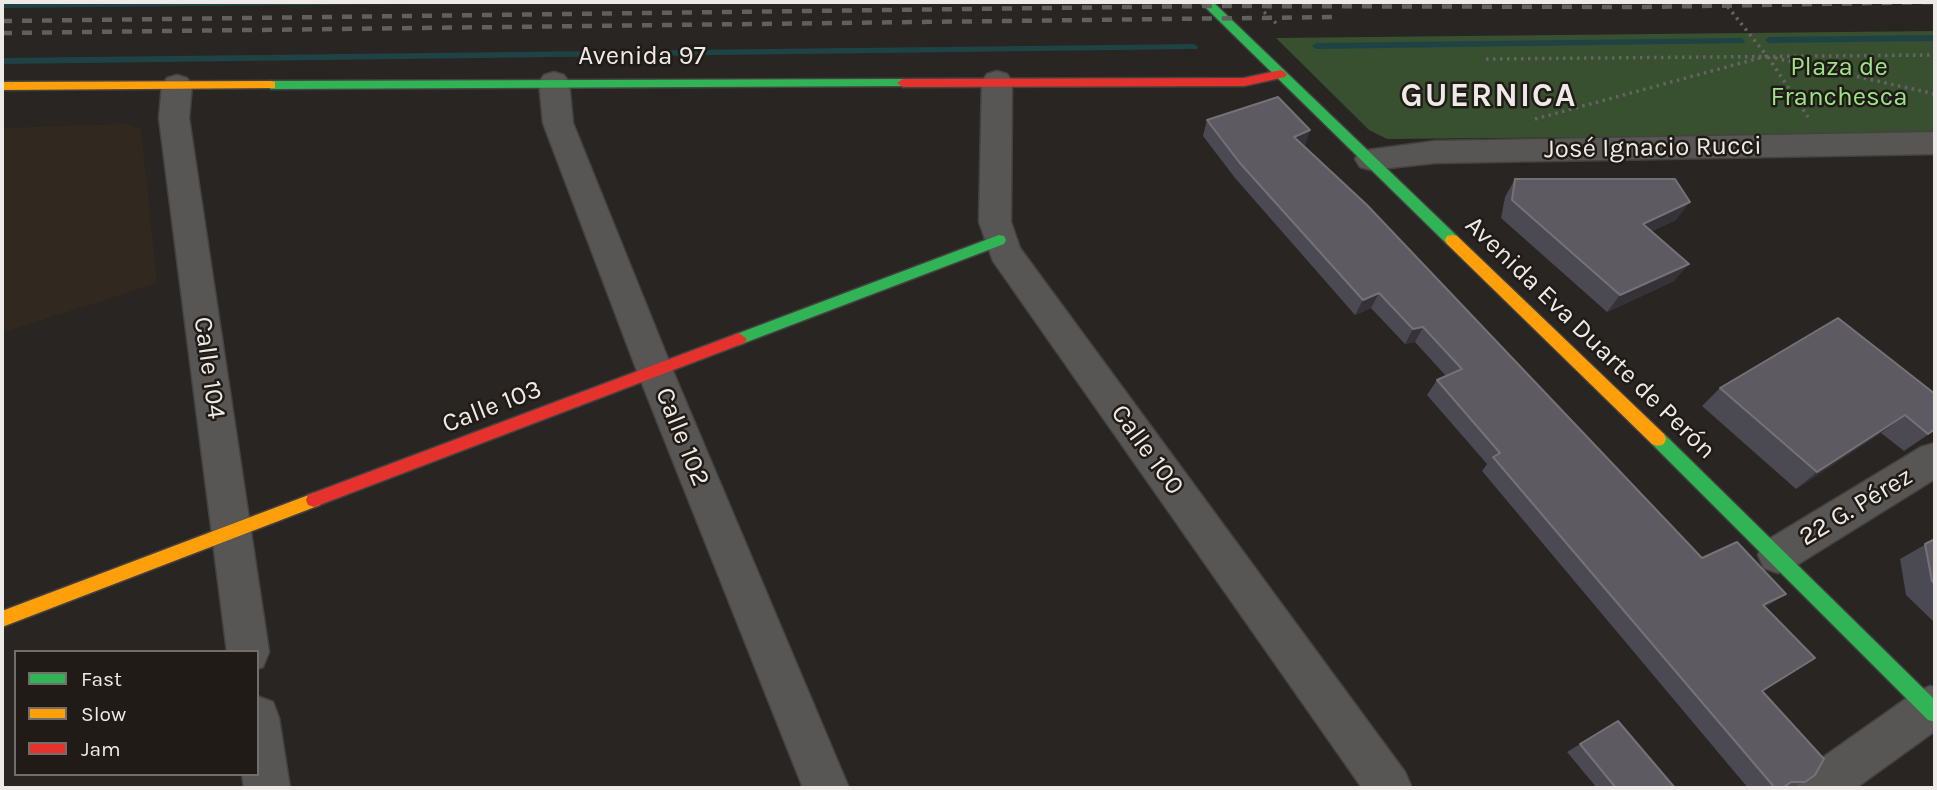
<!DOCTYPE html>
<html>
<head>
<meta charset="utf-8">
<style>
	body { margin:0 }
	#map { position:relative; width:1937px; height:790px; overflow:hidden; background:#282522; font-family:Karla,sans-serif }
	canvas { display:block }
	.frame { position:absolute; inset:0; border:4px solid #eeeae7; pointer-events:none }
	.legend { position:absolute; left:14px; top:650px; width:245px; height:126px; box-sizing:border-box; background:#201b16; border:2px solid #726e6a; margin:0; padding:9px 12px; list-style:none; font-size:21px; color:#eeeae7 }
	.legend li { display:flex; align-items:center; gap:14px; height:35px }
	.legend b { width:35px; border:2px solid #726e6a }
</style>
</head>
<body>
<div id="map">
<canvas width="1937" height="790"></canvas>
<div class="frame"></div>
<ul class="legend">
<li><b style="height:9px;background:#30b455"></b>Fast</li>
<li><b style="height:9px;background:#ff9f0a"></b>Slow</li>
<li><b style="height:9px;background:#e5322d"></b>Jam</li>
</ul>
</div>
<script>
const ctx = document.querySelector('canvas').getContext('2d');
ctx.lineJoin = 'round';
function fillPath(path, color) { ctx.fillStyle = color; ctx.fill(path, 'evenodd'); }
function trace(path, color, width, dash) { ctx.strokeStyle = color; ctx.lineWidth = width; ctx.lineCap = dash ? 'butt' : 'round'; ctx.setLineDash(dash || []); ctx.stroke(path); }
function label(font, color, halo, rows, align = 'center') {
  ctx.font = font + ' Karla,sans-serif'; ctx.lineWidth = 5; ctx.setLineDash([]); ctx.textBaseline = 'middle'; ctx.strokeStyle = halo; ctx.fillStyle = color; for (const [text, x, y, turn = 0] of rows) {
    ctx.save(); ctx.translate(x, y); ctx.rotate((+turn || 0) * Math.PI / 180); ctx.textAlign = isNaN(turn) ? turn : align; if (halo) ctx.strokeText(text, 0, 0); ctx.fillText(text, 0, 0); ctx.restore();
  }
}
const built = new Path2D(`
	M 127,124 L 141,129 L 157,283 L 2,333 L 2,128 Z`);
const green = new Path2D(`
	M 1935,31 L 1935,134 L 1387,139 L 1369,130 L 1276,38 Z`);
const stream = new Path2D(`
	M 181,2 L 406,2 L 402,4 L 2,8 L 2,4 Z
	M 1935,35 L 1935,41 L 1769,43 L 1765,40 L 1769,37 Z
	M 1741,38 L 1745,41 L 1744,43 L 1316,49 L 1312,46 L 1316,43 Z
	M 1194,44 L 1198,47 L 1197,49 L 2,64 L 2,58 Z`);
const path = new Path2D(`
	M 1264,12 L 1278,25
	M 1768,57 L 1808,117
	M 1775,58 L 1935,94
	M 1486,59 L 1935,55
	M 1535,119 L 1767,56 L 1724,2`);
const street = new Path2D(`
	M 997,71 L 1007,74 L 1012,81 L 1011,222 L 1020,248 L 1405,772 L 1412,788 L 1362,788 L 993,261 L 979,222 L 982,81 L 987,74 Z
	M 554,72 L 564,75 L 569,82 L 573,123 L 673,371 L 849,788 L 803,788 L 637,371 L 543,123 L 539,82 L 544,75 Z
	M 177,75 L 187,78 L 192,85 L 189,118 L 269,652 L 263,667 L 257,669 L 257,652 L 227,652 L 159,118 L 162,85 L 167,78 Z
	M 1935,132 L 1935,154 L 1435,163 L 1371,170 L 1360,167 L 1355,159 L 1360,151 L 1435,141 Z
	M 1935,443 L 1935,479 L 1792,568 L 1778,573 L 1764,568 L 1758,555 L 1764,542 L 1921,447 Z
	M 1930,686 L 1935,688 L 1935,731 L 1856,788 L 1795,788 L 1802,772 L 1914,693 Z
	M 257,696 L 273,702 L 279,718 L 290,788 L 244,788 L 242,774 L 257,774 Z`);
const fast = new Path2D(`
	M 1200,2 L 1213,2 L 1457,236 L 1459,240 L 1457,244 L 1447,244 Z
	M 903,79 L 909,83 L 907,86 L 271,89 L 265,85 L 271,81 Z
	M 999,235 L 1004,236 L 1006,240 L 1004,244 L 744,343 L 739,345 L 731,339 L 734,335 Z
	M 1658,432 L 1664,434 L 1935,700 L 1935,722 L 1928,720 L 1652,444 L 1650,439 L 1652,434 Z`);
const slow = new Path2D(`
	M 271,81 L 275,82 L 275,88 L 2,90 L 2,82 Z
	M 1452,235 L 1457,236 L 1664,434 L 1666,439 L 1664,444 L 1658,446 L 1652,444 L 1447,244 L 1445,240 L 1447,236 Z
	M 314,493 L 320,495 L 322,500 L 320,505 L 2,627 L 2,611 Z`);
const jam = new Path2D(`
	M 1281,70 L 1287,74 L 1285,77 L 1244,86 L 903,87 L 897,83 L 903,79 L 1244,78 Z
	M 739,333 L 747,339 L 744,343 L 314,507 L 308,505 L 306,500 L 308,495 Z`);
const rail = new Path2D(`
	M 2,21 L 1211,6 L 1644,7 L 1935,2
	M 2,33 L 1337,17`);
const wall = new Path2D(`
	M 1207,120 L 1304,146 L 1702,558 L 1765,607 L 1762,691 L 1805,782 L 1788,788 L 1748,788 L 1482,471 L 1487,464 L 1427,395 L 1437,380 L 1446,376 L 1415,342 L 1405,344 L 1371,308 L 1355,315 L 1235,178 L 1203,136 Z
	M 1515,179 L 1676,220 L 1652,231 L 1674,281 L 1607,312 L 1501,218 L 1505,197 Z
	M 1838,318 L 1935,430 L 1904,451 L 1881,433 L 1796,489 L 1702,406 L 1720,388 Z
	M 1935,539 L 1935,623 L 1906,595 L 1900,559 Z
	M 1618,721 L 1675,788 L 1597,788 L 1567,752 Z`);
const shadedWall = new Path2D(`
	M 1310,130 L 1305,146 L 1294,137 Z
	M 1690,202 L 1676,220 L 1630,241 L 1643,224 Z
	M 1689,264 L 1674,281 L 1607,312 L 1620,295 Z
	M 1379,293 L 1371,308 L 1355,315 L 1363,300 Z
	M 1423,327 L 1415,342 L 1405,344 L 1413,329 Z
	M 1905,415 L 1881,433 L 1796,489 L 1817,472 Z
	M 1786,594 L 1768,606 L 1745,616 L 1763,605 Z`);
const building = new Path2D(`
	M 1278,97 L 1310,130 L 1294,137 L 1367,205 L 1702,558 L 1737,542 L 1786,594 L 1763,605 L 1815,658 L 1762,691 L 1824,759 L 1815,775 L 1805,782 L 1791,782 L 1783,788 L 1775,788 L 1493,457 L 1500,453 L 1437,380 L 1462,369 L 1423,327 L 1413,329 L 1379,293 L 1363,300 L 1239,162 L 1207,120 Z
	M 1515,179 L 1675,179 L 1690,202 L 1643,224 L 1689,264 L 1620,295 L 1512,200 Z
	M 1838,318 L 1935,394 L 1935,429 L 1928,434 L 1905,415 L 1817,472 L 1720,388 Z
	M 1935,539 L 1935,584 L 1932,581 L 1925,544 Z
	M 1618,721 L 1675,788 L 1616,788 L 1580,744 Z`);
const streetNames = [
	["Avenida 97",642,57],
	["José Ignacio Rucci",1653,148,-1],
	["Avenida Eva Duarte de Perón",1590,338,44],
	["Calle 104",209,368,82],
	["Calle 103",492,407,-21],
	["Calle 102",682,437,68],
	["Calle 100",1147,450,54],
	["22 G. Pérez",1856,507,-31]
];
const parkNames = [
	["Plaza de",1839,68],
	["Franchesca",1839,98]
];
const districtNames = [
	["GUERNICA",1489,97]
];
fillPath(built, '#31281f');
fillPath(green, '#385030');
fillPath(stream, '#1f4344');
trace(street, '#444240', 3);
trace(fast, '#444240', 3);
trace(slow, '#444240', 3);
trace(jam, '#444240', 3);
trace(path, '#666462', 3.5, [2.5, 4.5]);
fillPath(street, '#585655');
fillPath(fast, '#30b455');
fillPath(slow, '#ff9f0a');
fillPath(jam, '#e5322d');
trace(rail, '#62605e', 4.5, [10, 10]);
fillPath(wall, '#4b4952');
fillPath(shadedWall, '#363338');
fillPath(building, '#5d5a62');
trace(building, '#747177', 2);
label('26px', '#eeeae7', '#201b16', streetNames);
label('26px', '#9de487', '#201b16', parkNames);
ctx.letterSpacing = '2px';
label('bold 33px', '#eeeae7', '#201b16', districtNames);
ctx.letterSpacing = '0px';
</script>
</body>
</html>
